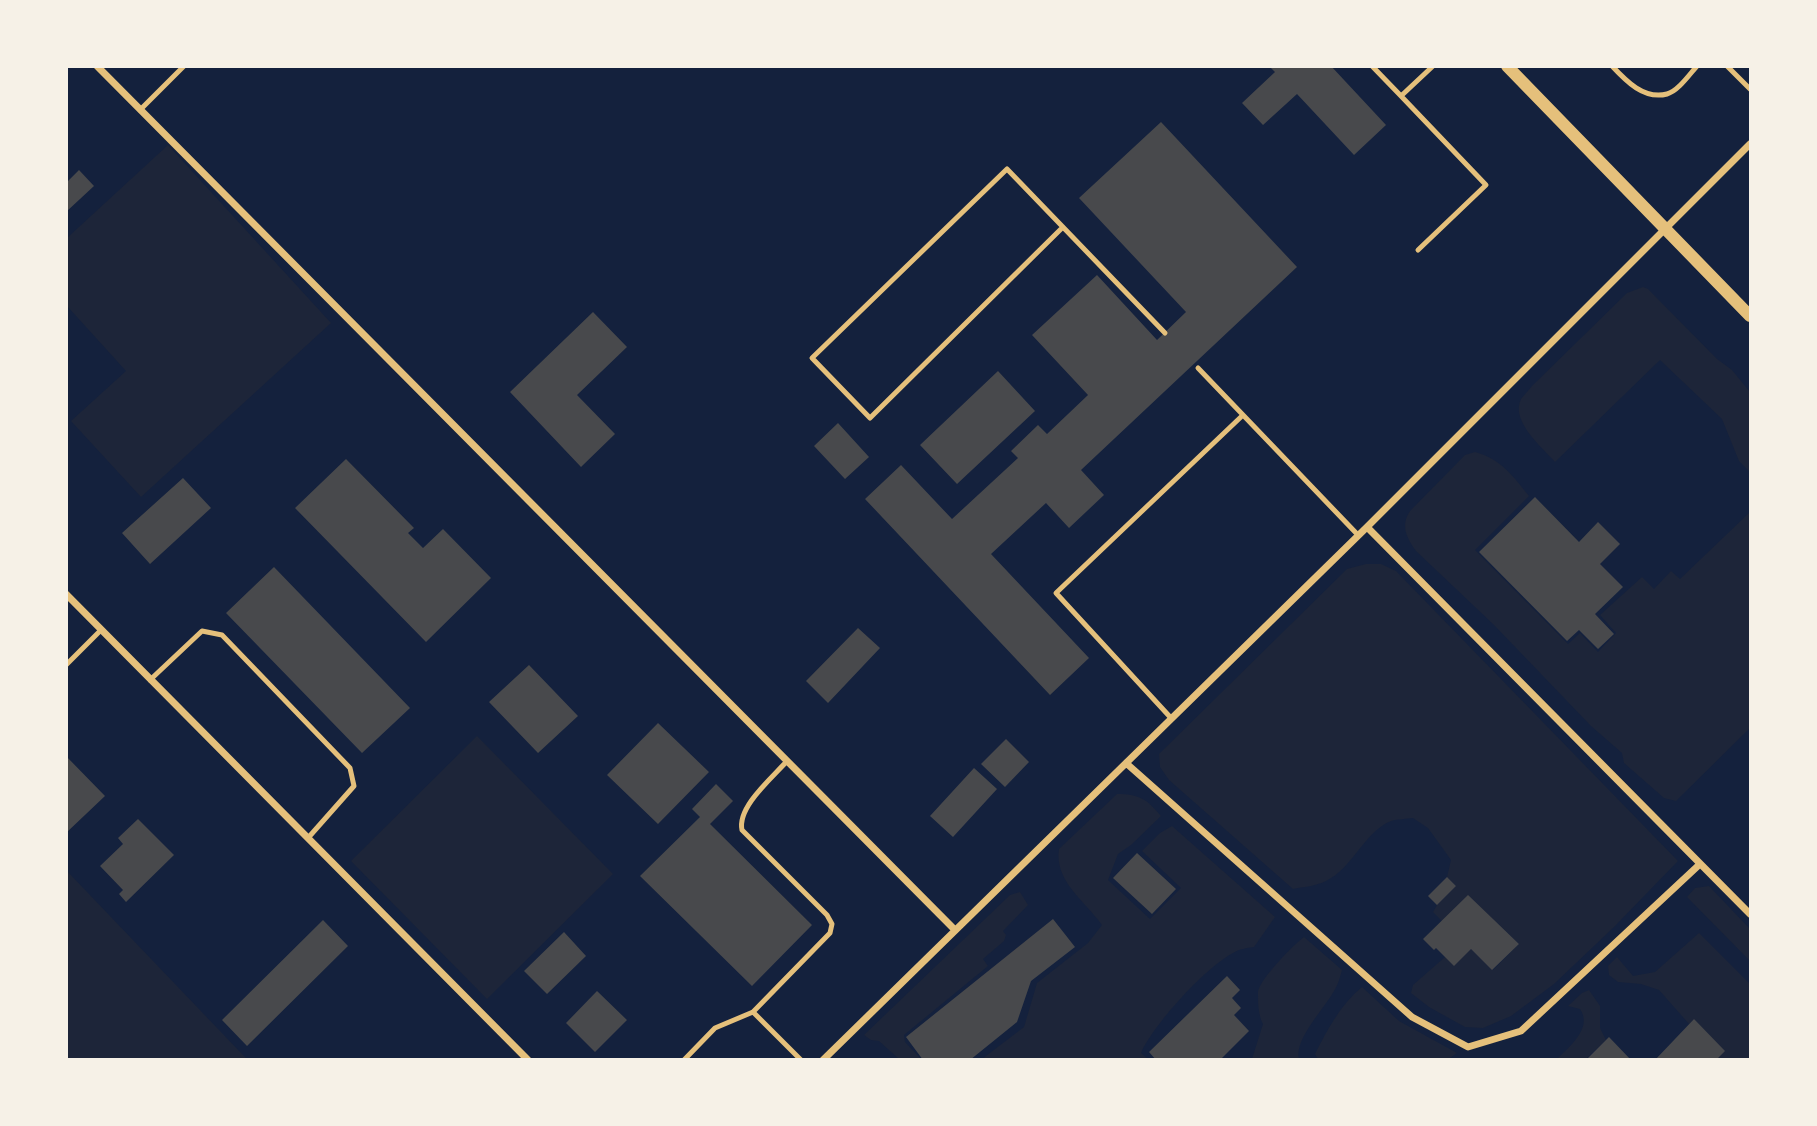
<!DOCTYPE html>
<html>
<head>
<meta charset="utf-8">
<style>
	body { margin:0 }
	#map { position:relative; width:1817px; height:1126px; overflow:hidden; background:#14213d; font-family:"DejaVu Sans",sans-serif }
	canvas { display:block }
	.frame { position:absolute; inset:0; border:68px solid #f6f1e7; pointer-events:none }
</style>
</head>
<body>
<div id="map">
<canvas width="1817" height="1126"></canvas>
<div class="frame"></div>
</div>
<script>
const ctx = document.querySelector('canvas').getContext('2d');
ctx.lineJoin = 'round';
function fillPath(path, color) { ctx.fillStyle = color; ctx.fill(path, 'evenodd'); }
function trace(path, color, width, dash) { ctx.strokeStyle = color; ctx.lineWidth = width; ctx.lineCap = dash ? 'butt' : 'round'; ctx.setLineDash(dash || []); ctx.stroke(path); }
const green = new Path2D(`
	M 168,145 L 331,323 L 141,497 L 71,421 L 126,371 L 67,306 L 67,238 Z
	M 1643,287 L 1648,289 L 1717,359 L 1732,370 L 1750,392 L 1750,472 L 1739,461 L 1722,419 L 1660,360 L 1555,462 C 1542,447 1510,421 1521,399 C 1524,395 1529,390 1532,386 L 1627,293 Z
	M 1475,452 C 1501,459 1513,476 1529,496 L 1475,550 L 1568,644 L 1580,633 L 1598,652 L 1616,633 L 1600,615 L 1642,577 L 1654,589 L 1671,571 L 1680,579 L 1750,512 L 1750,728 L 1676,801 L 1664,798 L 1624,763 L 1622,753 L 1591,726 L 1494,625 L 1416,551 C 1407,538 1400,526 1410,511 L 1465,455 Z
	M 1366,564 L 1381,564 L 1396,571 L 1678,861 L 1614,927 L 1554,984 L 1511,1016 L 1483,1028 L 1465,1027 L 1429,1007 L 1411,993 L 1413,985 L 1445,957 L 1471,949 L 1493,970 L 1519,944 L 1497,923 L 1442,921 L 1433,912 L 1437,905 L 1456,886 L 1447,877 L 1451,860 L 1428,828 L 1413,818 C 1407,819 1398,819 1391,821 C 1364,832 1353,868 1326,881 C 1316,886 1303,887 1293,889 L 1169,780 L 1160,767 L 1159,754 L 1347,569 Z
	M 477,736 L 613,874 L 487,999 L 351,861 Z
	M 1117,794 C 1139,794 1147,799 1161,816 L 1131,845 L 1118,854 L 1108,880 L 1150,919 L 1181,888 L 1142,851 L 1160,833 L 1172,826 L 1275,917 L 1254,947 C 1247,948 1239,949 1233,953 C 1205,968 1154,1024 1141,1053 L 1148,1059 L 982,1059 L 1024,1027 L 1037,983 L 1088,943 L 1102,925 C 1085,901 1054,881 1059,849 Z
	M 66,870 L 242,1054 L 247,1059 L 67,1059 Z
	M 1709,886 L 1750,929 L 1750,961 L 1687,897 L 1695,888 Z
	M 1020,892 L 1028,905 L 1003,931 L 1006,935 L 1004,941 L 983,959 L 988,966 L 904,1035 L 905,1042 L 921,1059 L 899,1059 L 879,1041 L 871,1040 L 864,1035 L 1010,895 Z
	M 1699,933 L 1750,984 L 1750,1060 L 1716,1059 L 1694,1019 L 1689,1024 L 1659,990 L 1641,984 L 1618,982 L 1609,975 L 1608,966 L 1617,957 L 1633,976 L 1655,972 Z
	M 1304,937 L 1342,970 C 1340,977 1338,985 1334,991 C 1325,1008 1294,1039 1299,1059 L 1252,1059 L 1263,1024 C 1258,1015 1258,1002 1258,992 C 1259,980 1294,944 1304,937 Z
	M 1362,987 L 1399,1021 L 1457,1053 L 1447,1060 L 1318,1059 L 1315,1054 C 1327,1030 1341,1004 1362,987 Z
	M 1589,990 L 1600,1006 L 1600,1028 L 1606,1040 L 1586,1059 L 1556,1060 C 1569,1047 1593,1028 1580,1009 L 1568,1006 L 1582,993 Z`);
const building = new Path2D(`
	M 1269,66 L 1331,66 L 1386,125 L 1354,155 L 1297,94 L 1263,125 L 1242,103 L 1275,72 Z
	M 1161,122 L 1297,267 L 1081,470 L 1104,495 L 1069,528 L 1046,503 L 991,554 L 1089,658 L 1050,695 L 865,499 L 901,465 L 952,519 L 1018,458 L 1011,451 L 1038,425 L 1047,434 L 1088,395 L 1032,335 L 1097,275 L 1157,340 L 1186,312 L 1079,198 Z
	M 79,170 L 94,186 L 66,212 L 66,183 Z
	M 593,312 L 627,347 L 577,395 L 615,434 L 581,467 L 510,392 Z
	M 998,371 L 1035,411 L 957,484 L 920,445 Z
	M 838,423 L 869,457 L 845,479 L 814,446 Z
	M 346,459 L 414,528 L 408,533 L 423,548 L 443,529 L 491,578 L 426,642 L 295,508 Z
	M 183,478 L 211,508 L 150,564 L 122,533 Z
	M 1535,497 L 1579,542 L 1598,522 L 1620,544 L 1600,564 L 1623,587 L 1595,614 L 1614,634 L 1598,649 L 1579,630 L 1567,641 L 1479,552 Z
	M 274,567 L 410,708 L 362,753 L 226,613 Z
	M 858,628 L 880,648 L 828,703 L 806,681 Z
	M 529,665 L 578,716 L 538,753 L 489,702 Z
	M 658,723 L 709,772 L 658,824 L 607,775 Z
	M 1006,739 L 1029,762 L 1005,787 L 981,764 Z
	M 66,756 L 105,796 L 66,833 Z
	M 974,768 L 997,789 L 953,837 L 930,816 Z
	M 716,784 L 733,801 L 710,824 L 812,925 L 752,986 L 640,876 L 700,817 L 692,809 Z
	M 138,819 L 174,855 L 126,902 L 119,894 L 123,890 L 100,866 L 123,844 L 118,838 Z
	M 1137,853 L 1176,889 L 1152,914 L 1113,878 Z
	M 1447,877 L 1456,886 L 1437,905 L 1428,896 Z
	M 1468,895 L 1519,944 L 1492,970 L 1471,949 L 1454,966 L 1436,948 L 1434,950 L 1423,939 Z
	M 1053,919 L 1075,947 L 1031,981 L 1017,1022 L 970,1060 L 923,1060 L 906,1037 Z
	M 323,920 L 348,946 L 247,1046 L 222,1020 Z
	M 564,932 L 586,956 L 547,994 L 524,971 Z
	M 1227,976 L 1240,990 L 1232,998 L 1241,1008 L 1234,1015 L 1249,1031 L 1220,1060 L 1156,1060 L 1149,1052 Z
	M 597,991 L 627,1020 L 595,1052 L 566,1023 Z
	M 1694,1019 L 1725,1051 L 1716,1060 L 1655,1060 Z
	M 1609,1037 L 1631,1060 L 1586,1060 Z`);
const service = new Path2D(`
	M 1372,66 L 1401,96 L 1433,66
	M 1612,66 C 1626,81 1644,100 1667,94 C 1678,91 1689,75 1697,66
	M 1727,66 L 1750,89
	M 1401,96 L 1486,185 L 1418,250
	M 140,110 L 184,66
	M 1063,227 L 870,418 L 812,358 L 1007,169 L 1165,333
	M 1198,368 L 1358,535
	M 66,665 L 101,630
	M 150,680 L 202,631 L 222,635 L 350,768 L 354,786 L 308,838
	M 1171,718 L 1056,593 L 1243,415
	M 787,761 C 772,778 737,807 742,830 L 827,915 L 832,924 L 830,933 L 753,1012 L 801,1060
	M 684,1060 L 715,1028 L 753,1012`);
const minor = new Path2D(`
	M 97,66 L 955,930
	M 1367,527 L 1750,914
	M 66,594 L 528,1060
	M 1126,763 L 1412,1017 L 1468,1047 L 1521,1031 L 1700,864
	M 823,1060 L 1367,527 L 1750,144`);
const tertiary = new Path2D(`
	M 1507,66 L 1750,316`);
fillPath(green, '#1d2539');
fillPath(building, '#48494c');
trace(service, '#e5c07b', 5);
trace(minor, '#e5c07b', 7);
trace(tertiary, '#e5c07b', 12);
</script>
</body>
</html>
